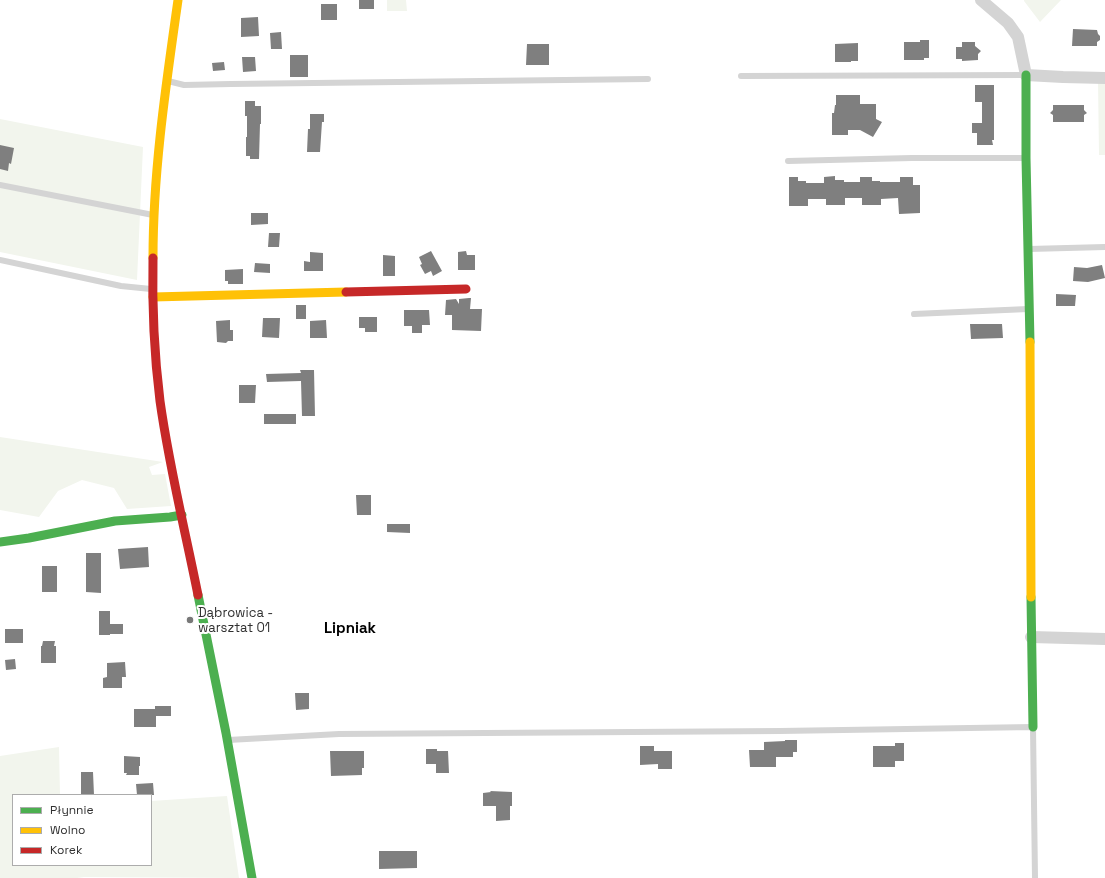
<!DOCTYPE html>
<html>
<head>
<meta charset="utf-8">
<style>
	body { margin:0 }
	#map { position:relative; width:1105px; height:878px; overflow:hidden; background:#fff; font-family:"Space Grotesk",sans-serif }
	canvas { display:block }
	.legend { position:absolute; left:12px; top:794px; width:140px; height:72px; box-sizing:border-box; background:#fff; border:1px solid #acacac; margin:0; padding:5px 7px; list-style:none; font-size:12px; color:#303030 }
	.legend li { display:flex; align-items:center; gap:8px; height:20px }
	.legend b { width:20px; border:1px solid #acacac }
</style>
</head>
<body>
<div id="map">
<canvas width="1105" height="878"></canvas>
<ul class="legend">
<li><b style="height:5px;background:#4caf50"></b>Płynnie</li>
<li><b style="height:5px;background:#ffc107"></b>Wolno</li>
<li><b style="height:5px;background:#c62828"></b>Korek</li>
</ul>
</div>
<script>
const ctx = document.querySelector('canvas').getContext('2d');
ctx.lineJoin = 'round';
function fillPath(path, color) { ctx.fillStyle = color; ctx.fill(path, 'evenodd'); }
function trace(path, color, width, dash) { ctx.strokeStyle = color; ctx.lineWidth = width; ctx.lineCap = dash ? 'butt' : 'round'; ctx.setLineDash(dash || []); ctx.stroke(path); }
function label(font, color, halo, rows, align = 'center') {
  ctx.font = font + ' "Space Grotesk",sans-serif'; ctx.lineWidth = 4; ctx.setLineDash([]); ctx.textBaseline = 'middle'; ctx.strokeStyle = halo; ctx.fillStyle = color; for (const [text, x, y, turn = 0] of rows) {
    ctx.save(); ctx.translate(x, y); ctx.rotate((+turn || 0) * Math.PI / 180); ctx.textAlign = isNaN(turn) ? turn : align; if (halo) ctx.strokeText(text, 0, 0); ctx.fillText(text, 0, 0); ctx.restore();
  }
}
const green = new Path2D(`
	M 387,0 L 406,0 L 407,11 L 387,11 Z
	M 1024,0 L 1061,0 L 1040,22 L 1024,1 Z
	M 1098,80 L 1105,80 L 1105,155 L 1099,155 Z
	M 0,119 L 143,147 L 137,280 L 0,252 Z
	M 0,437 L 163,462 L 149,467 L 152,475 L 165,474 L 171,506 L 127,509 L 114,488 L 82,480 L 58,491 L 39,517 L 0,510 Z
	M 59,747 L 60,795 L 13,795 L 13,865 L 151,865 L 151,801 L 227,796 L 239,878 L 84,877 L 77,878 L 0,878 L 0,756 Z`);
const building = new Path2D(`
	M 359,0 L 374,0 L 374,9 L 359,9 Z
	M 321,4 L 337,4 L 337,20 L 321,20 Z
	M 258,17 L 259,36 L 241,37 L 241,18 Z
	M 1073,29 L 1097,30 L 1098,34 L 1100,36 L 1100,40 L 1097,42 L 1097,46 L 1072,46 Z
	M 281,32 L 282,49 L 271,49 L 270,33 Z
	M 920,40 L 929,40 L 929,58 L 924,58 L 924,60 L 904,60 L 904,42 L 920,42 Z
	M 962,42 L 975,42 L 975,46 L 981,51 L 978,54 L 978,60 L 962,61 L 962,59 L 956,59 L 956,47 L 962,47 Z
	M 858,43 L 858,61 L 851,61 L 851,62 L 835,62 L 835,44 Z
	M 527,44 L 549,44 L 549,65 L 526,65 Z
	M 290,55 L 308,55 L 308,77 L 290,77 Z
	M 242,57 L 255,57 L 256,71 L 243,72 Z
	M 224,62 L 225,70 L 213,71 L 212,63 Z
	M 975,85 L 994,85 L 994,140 L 992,140 L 993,145 L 977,145 L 977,133 L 972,133 L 972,123 L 982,123 L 982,102 L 975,102 Z
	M 836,95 L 860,95 L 860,104 L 876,104 L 876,119 L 882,122 L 873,137 L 860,130 L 848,130 L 848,135 L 832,135 L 832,113 L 834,113 L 835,105 L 836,105 Z
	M 245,101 L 255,101 L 255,106 L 261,106 L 261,124 L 260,124 L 259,159 L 250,159 L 250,156 L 246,156 L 246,137 L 247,137 L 247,116 L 245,116 Z
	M 1053,105 L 1084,105 L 1084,110 L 1087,113 L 1084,115 L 1084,122 L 1053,122 L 1053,115 L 1050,113 L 1053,110 Z
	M 310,114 L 324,114 L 324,122 L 322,122 L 320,152 L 307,152 L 308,129 L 310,129 Z
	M 0,145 L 14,148 L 11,164 L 9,163 L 8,171 L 0,169 Z
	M 835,176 L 835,180 L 844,180 L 844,182 L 860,182 L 860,177 L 872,177 L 872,181 L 880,181 L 880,182 L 900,182 L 900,177 L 913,177 L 913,185 L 920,185 L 920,213 L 899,214 L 898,198 L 881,199 L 881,205 L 862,205 L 862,198 L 845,198 L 845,205 L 826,205 L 826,199 L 808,199 L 808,206 L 789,206 L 789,177 L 798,177 L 798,181 L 806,181 L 806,183 L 824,183 L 824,177 Z
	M 251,213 L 268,213 L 268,224 L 251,225 Z
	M 269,233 L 280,233 L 279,247 L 268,247 Z
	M 431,251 L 442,271 L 433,276 L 431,271 L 425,274 L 420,265 L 422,264 L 419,257 Z
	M 466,251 L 467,255 L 475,255 L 475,270 L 458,270 L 458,252 Z
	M 310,252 L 323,253 L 323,271 L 304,271 L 304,261 L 310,262 Z
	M 383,255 L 395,256 L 395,276 L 383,276 Z
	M 255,263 L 270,264 L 270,273 L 254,272 Z
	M 1102,265 L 1105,278 L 1088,282 L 1073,281 L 1074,267 L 1087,268 Z
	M 243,269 L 243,284 L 228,284 L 228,281 L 225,281 L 225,270 Z
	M 1056,294 L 1076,295 L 1075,306 L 1056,306 Z
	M 469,298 L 471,298 L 470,309 L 482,309 L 481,331 L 452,330 L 452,315 L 445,315 L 446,300 L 456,299 L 459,304 L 459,299 Z
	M 296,305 L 306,305 L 306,319 L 296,319 Z
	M 404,310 L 429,310 L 430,325 L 422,325 L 422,333 L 412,333 L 412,326 L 404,326 Z
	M 359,317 L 377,317 L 377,332 L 365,332 L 365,328 L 359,328 Z
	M 263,318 L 280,318 L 279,338 L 262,337 Z
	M 230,320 L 230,330 L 233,330 L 233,341 L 228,341 L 226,343 L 217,342 L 216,321 Z
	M 326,320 L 327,338 L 310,338 L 310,321 Z
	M 970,324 L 1002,324 L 1003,338 L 971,339 Z
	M 300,370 L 314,370 L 315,416 L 302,416 L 301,381 L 267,382 L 266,374 L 301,373 Z
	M 239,385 L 256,385 L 255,403 L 239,403 Z
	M 264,414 L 296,414 L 296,424 L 264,424 Z
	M 356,495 L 371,495 L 371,515 L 357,515 Z
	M 387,524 L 410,524 L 410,533 L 387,532 Z
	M 148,547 L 149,567 L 120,569 L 118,549 Z
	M 86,553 L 101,553 L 101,593 L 86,592 Z
	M 42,566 L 57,566 L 57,592 L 42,592 Z
	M 99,611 L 110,611 L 110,624 L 123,624 L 123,634 L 110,634 L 110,635 L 99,635 Z
	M 5,629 L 23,629 L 23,643 L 5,643 Z
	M 43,641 L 55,641 L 54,646 L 56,646 L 56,663 L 41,663 L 41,646 L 42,646 Z
	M 15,659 L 16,669 L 6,670 L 5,660 Z
	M 125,662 L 126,677 L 122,677 L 122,688 L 103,688 L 103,678 L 107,677 L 107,663 Z
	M 295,693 L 309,693 L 309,709 L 296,710 Z
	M 155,706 L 171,706 L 171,716 L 156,716 L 156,727 L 134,727 L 134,709 L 155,709 Z
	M 785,740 L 797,740 L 797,752 L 793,752 L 793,757 L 776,757 L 776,767 L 750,767 L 749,750 L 764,750 L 764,742 L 785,741 Z
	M 895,743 L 904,743 L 904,761 L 895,761 L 895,767 L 873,767 L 873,746 L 895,746 Z
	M 640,746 L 654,746 L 654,751 L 672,751 L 672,769 L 658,769 L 658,764 L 640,765 Z
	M 426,749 L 437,749 L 437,751 L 448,751 L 449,773 L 436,773 L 436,764 L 426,764 Z
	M 330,751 L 364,751 L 364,768 L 362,768 L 362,775 L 331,776 Z
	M 124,756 L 140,757 L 140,766 L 139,766 L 139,775 L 126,775 L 127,773 L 124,773 Z
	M 81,772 L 93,772 L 94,795 L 81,795 Z
	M 153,783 L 154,795 L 137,795 L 136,784 Z
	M 490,791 L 512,792 L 512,806 L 510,806 L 510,820 L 496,821 L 496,806 L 483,806 L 483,793 L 491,792 Z
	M 379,851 L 417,851 L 417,868 L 379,869 Z`);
const lane = new Path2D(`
	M 741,76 L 1024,75
	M 168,81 L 184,85 L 231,84 L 648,79
	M 788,161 L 912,158 L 1025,158
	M 0,185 L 153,215
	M 1029,249 L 1105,247
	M 0,260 L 121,286 L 151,289
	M 914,314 L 1028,309
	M 228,740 L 339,734 L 780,731 L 1033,727 L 1035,878`);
const street = new Path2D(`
	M 981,0 L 1008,23 L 1018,37 L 1026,75 L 1063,77 L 1105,78
	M 1031,637 L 1105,639`);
const fast = new Path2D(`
	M 1026,75 L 1026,158 L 1030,342
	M 0,542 L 29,538 L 115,521 L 170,517 L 182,515
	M 198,595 L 226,733 L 252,878
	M 1031,597 L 1033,727`);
const slow = new Path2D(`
	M 153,258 C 153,171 166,85 178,0
	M 153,297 L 346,292
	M 1030,342 L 1031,597`);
const jam = new Path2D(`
	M 153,258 C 152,306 154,353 160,401 C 169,466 185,530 198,595
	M 346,292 L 466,289`);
const markers = [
	[190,620,4,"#787878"]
];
const poiNames = [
	["Dąbrowica -",198,613],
	["warsztat 01",198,628]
];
const quarterNames = [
	["Lipniak",350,629]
];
fillPath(green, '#f2f5ed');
fillPath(building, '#7f7f7f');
trace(lane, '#d4d4d4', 6);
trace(street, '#d4d4d4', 12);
trace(fast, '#4caf50', 9);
trace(slow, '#ffc107', 9);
trace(jam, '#c62828', 9);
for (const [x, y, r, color] of markers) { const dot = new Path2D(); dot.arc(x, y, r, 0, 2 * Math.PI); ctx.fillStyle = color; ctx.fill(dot); trace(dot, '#fff', 1.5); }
label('13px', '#303030', '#fff', poiNames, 'left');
label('bold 15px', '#000', '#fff', quarterNames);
</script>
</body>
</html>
